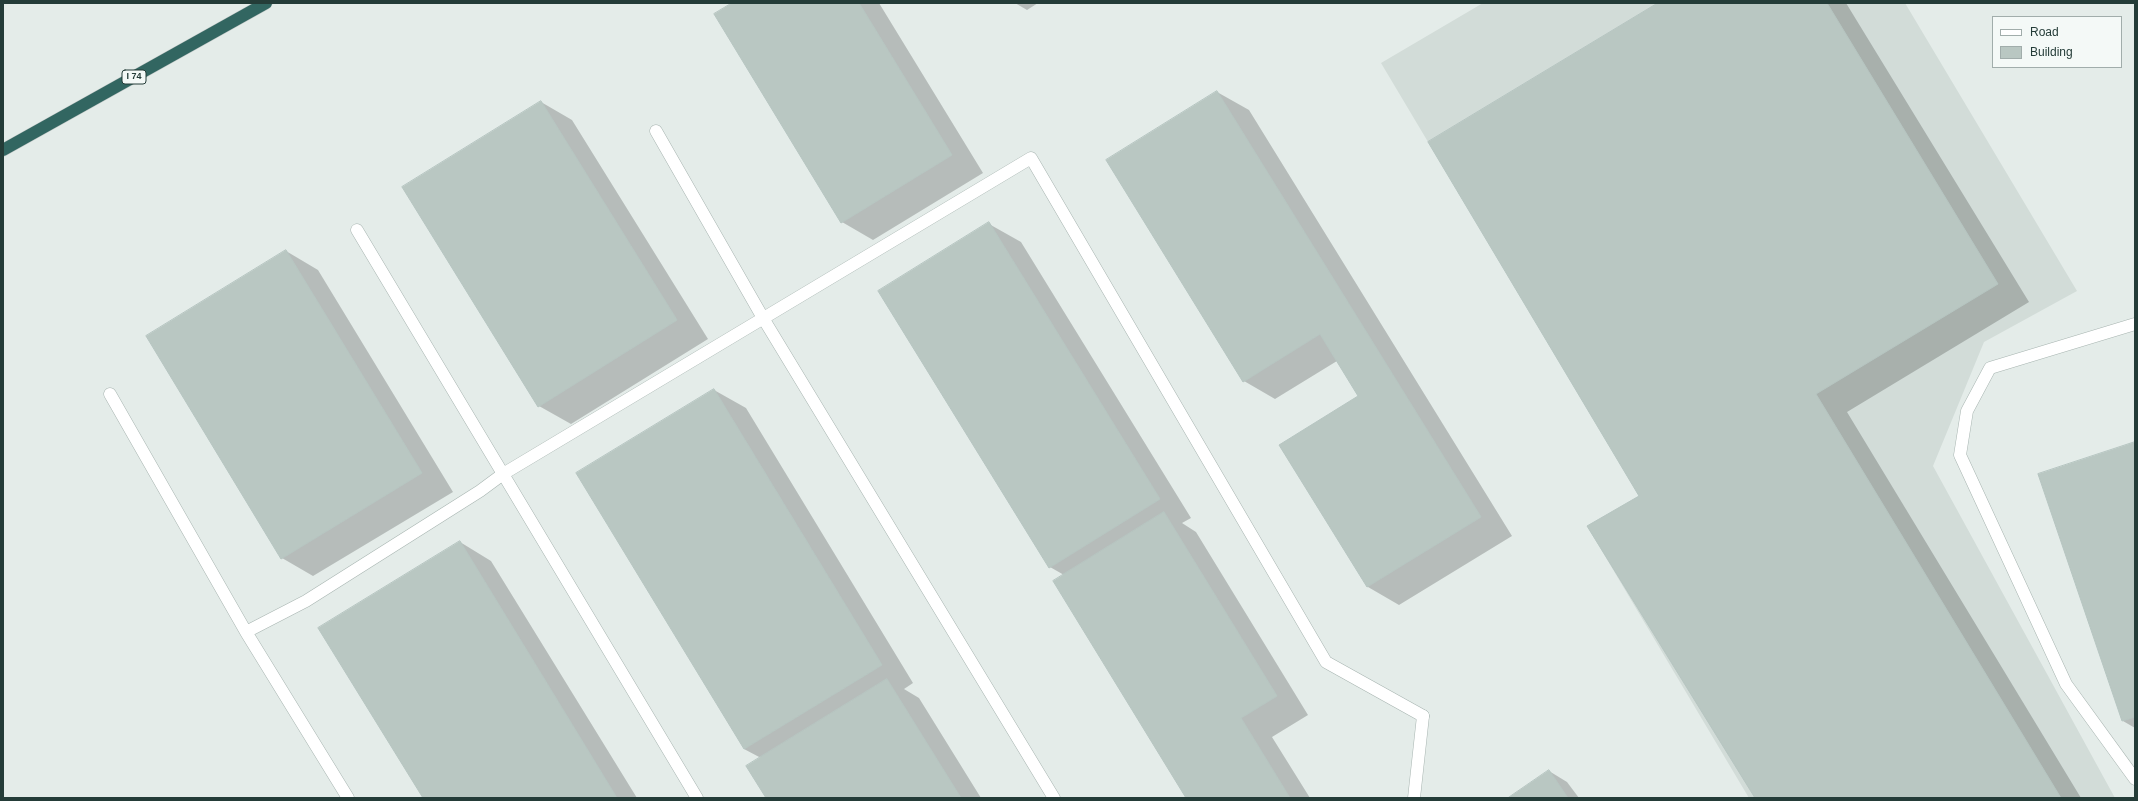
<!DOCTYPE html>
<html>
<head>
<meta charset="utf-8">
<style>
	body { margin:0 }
	#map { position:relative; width:2138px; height:801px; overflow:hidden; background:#e4ece9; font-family:Helvetica,sans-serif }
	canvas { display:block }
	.frame { position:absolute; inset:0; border:4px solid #243c38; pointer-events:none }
	.legend { position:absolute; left:1992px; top:16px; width:130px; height:52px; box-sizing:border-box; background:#f4f9f7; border:1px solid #a1adab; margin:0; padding:5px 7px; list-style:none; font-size:12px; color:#243c38 }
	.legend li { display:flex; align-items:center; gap:8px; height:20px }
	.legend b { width:20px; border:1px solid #a1adab }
</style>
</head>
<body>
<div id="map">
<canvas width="2138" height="801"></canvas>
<div class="frame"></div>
<ul class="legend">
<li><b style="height:5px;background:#fff"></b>Road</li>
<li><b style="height:11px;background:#b9c7c2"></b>Building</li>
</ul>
</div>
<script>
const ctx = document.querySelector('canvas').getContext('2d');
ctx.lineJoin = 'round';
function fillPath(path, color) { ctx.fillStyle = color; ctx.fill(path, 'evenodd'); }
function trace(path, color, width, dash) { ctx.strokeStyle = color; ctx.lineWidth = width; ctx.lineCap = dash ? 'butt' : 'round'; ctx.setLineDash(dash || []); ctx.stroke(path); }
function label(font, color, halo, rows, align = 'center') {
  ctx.font = font + ' Helvetica,sans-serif'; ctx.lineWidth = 3.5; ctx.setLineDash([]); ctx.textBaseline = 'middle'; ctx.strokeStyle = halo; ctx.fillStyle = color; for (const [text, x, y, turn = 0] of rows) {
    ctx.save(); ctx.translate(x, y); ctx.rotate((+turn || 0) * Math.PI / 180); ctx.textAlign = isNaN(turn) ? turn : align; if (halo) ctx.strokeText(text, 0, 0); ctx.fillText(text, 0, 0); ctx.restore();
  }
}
const built = new Path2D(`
	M 1483,3 L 1905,3 L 2077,291 L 1984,342 L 1933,466 L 2115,798 L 1749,798 L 1587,526 L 1639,496 L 1381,63 Z`);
const shadow = new Path2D(`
	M 734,3 L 879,3 L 983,173 L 873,240 L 842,222 Z
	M 1015,3 L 1038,3 L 1027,10 Z
	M 1659,3 L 1846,3 L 2029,302 L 1847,412 L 2081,798 L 1757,798 L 1640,497 Z
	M 1217,92 L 1249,110 L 1512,536 L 1399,605 L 1368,587 L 1280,446 L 1360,397 L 1337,361 L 1275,399 L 1244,381 Z
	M 541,102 L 572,120 L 708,339 L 571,424 L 539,406 Z
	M 989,224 L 1021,242 L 1191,518 L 1182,523 L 1196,532 L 1308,715 L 1272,737 L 1310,798 L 1187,798 L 1064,575 L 1050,567 Z
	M 286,251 L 318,270 L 453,492 L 313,576 L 282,558 Z
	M 714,390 L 746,408 L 913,683 L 904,689 L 919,698 L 981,798 L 768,798 L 761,758 L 744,749 Z
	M 2135,443 L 2135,728 L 2123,721 Z
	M 460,542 L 491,561 L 637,798 L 424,798 Z
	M 1549,771 L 1567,782 L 1579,798 L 1510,798 Z`);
const building = new Path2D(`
	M 732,3 L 859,3 L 952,155 L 841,223 L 714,14 Z
	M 1658,3 L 1827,3 L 1998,284 L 1816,394 L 2061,798 L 1755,798 L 1587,526 L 1639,496 L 1428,142 Z
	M 1217,91 L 1481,517 L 1367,587 L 1279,445 L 1358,396 L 1320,334 L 1243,382 L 1106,160 Z
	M 541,101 L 677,320 L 538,407 L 402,187 Z
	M 989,222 L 1160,499 L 1049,568 L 878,291 Z
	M 286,250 L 422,473 L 281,559 L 146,336 Z
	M 714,389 L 882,665 L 744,749 L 576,473 Z
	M 2135,442 L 2135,717 L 2122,721 L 2038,474 Z
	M 1164,512 L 1277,696 L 1241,718 L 1290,798 L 1186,798 L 1053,581 Z
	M 460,541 L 617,798 L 423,798 L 318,628 Z
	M 887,679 L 961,798 L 766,798 L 746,766 Z
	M 1549,770 L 1568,798 L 1508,798 Z`);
const lane = new Path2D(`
	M 656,131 L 763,318 L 1054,798
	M 2135,324 L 1990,368 L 1967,411 L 1960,455 L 2066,684 L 2135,779
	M 110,394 L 246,632
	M 348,798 L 246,632 L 306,601 L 480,491 L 503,474 L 357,230
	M 697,798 L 503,474 L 1031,158 L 1326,662 L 1423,716`);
const street = new Path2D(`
	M 1414,798 L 1423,716`);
const highway = new Path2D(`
	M 3,150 L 266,3`);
const shields = [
	[134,77,24]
];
const shieldNames = [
	["I 74",134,77]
];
fillPath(built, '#d2dcd8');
fillPath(shadow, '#0003');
fillPath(building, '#b9c7c2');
trace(building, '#b6c5c1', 1);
trace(lane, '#a7b4b0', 13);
trace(street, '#a7b4b0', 13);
trace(highway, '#c2c8c7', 13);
trace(lane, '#fff', 12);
trace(street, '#fff', 12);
trace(highway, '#326661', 12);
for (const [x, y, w] of shields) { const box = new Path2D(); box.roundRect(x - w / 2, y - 7, w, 14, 3); ctx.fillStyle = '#f4f9f7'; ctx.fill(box); trace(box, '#243c38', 1); }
label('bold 9px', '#243c38', null, shieldNames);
</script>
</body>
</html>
